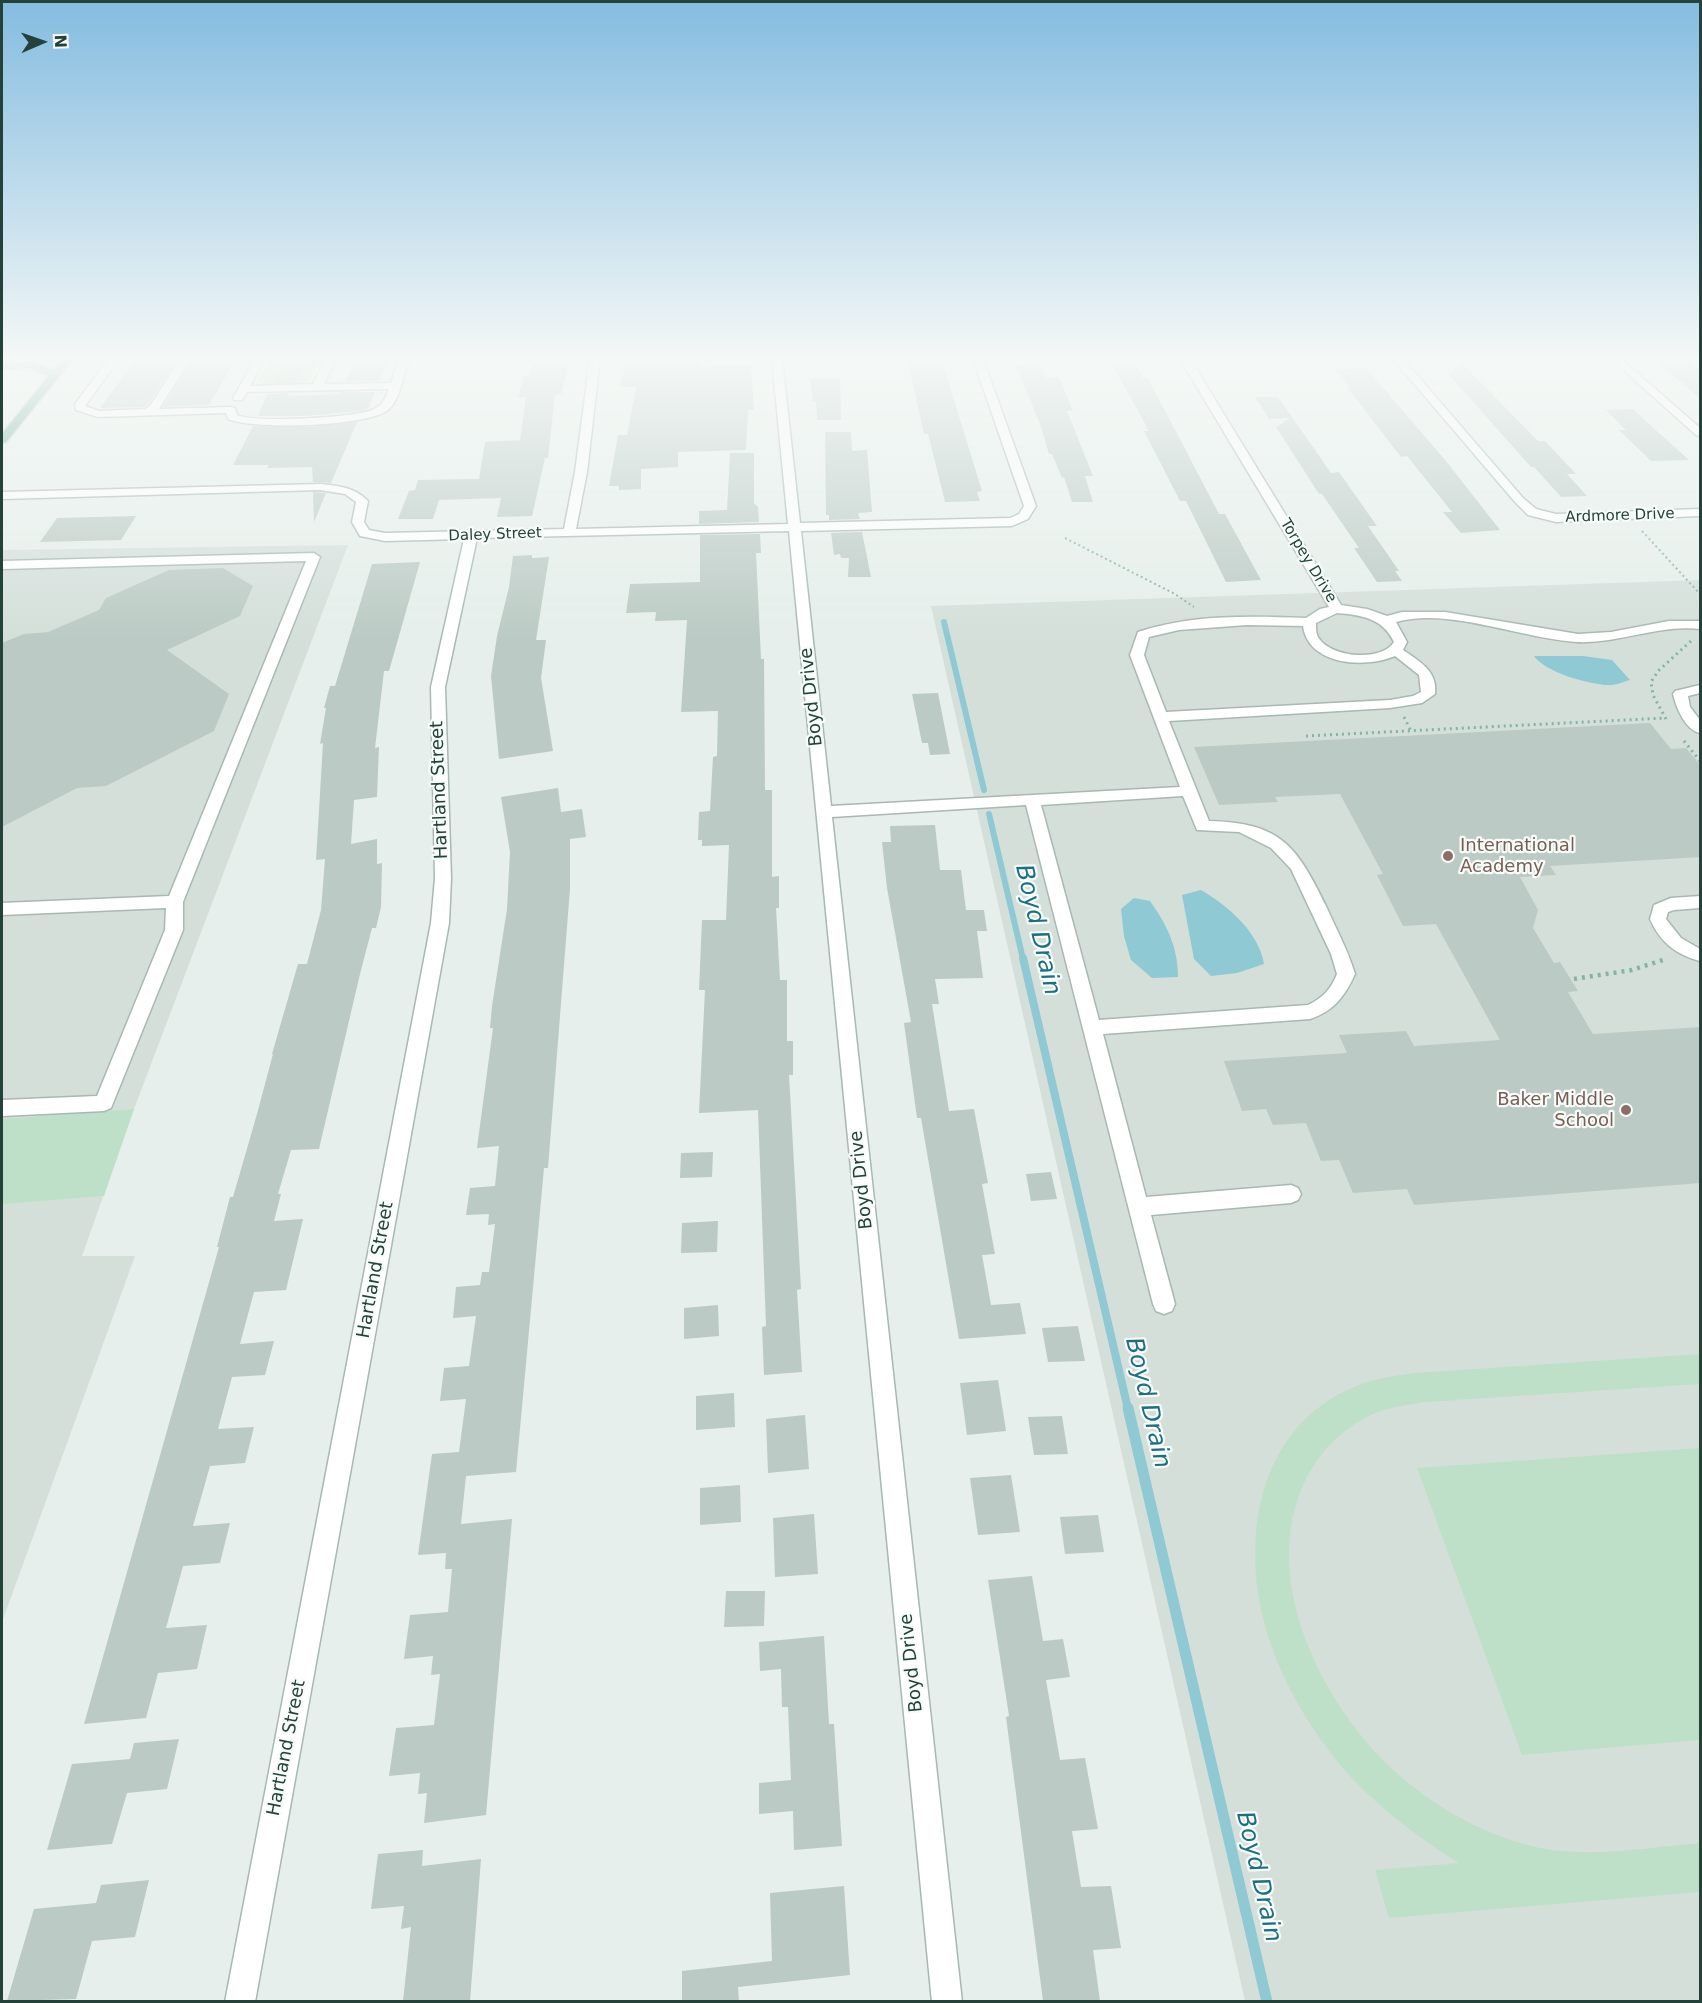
<!DOCTYPE html>
<html>
<head>
<meta charset="utf-8">
<style>
	body { margin:0 }
	#map { position:relative; width:1702px; height:2003px; overflow:hidden; background:#e6efeb; font-family:"DejaVu Sans",sans-serif }
	canvas { display:block }
	.frame { position:absolute; inset:0; border:3px solid #24423a; pointer-events:none }
	.north { position:absolute; left:12px; top:12px; width:60px; height:60px; -webkit-text-stroke:4px #f7fbf9; paint-order:stroke; rotate:88deg; font-size:16px; font-weight:700; line-height:24px; text-align:center; color:#24423a }
	.north::after { content:''; display:block; margin:auto; width:21px; height:27px; background:#24423a; clip-path:polygon(50% 0,100% 100%,50% 72%,0 100%) }
</style>
</head>
<body>
<div id="map">
<canvas width="1702" height="2003"></canvas>
<div class="frame"></div>
<div class="north">N</div>
</div>
<script>
const ctx = document.querySelector('canvas').getContext('2d');
ctx.lineJoin = 'round';
function fillPath(path, color) { ctx.fillStyle = color; ctx.fill(path, 'evenodd'); }
function trace(path, color, width, dash) { ctx.strokeStyle = color; ctx.lineWidth = width; ctx.lineCap = dash ? 'butt' : 'round'; ctx.setLineDash(dash || []); ctx.stroke(path); }
function label(font, color, halo, rows, align = 'center') {
  ctx.font = font + ' "DejaVu Sans",sans-serif'; ctx.lineWidth = 4.5; ctx.setLineDash([]); ctx.textBaseline = 'middle'; ctx.strokeStyle = halo; ctx.fillStyle = color; for (const [text, x, y, turn = 0] of rows) {
    ctx.save(); ctx.translate(x, y); ctx.rotate((+turn || 0) * Math.PI / 180); ctx.textAlign = isNaN(turn) ? turn : align; if (halo) ctx.strokeText(text, 0, 0); ctx.fillText(text, 0, 0); ctx.restore();
  }
}
const built = new Path2D(`
	M 348,545 L 134,1109 L 82,1256 L 135,1256 L 2,1622 L 2,550 Z
	M 1700,580 L 1700,2001 L 1245,2001 L 931,606 Z`);
const green = new Path2D(`
	M 270,359 L 322,359 L 311,379 C 296,387 274,389 259,382 L 259,379 Z
	M 134,1109 L 104,1196 L 2,1204 L 2,1119 Z
	M 1700,1354 L 1700,1384 L 1426,1402 C 1408,1405 1390,1407 1373,1414 C 1344,1427 1320,1451 1306,1479 C 1267,1559 1301,1653 1350,1721 C 1390,1778 1454,1823 1520,1843 C 1578,1861 1642,1848 1700,1843 L 1700,1892 L 1389,1918 L 1375,1870 L 1459,1863 C 1408,1831 1360,1794 1324,1744 C 1297,1707 1274,1663 1263,1618 C 1242,1530 1261,1426 1354,1387 C 1373,1378 1394,1376 1415,1373 Z
	M 1700,1448 L 1700,1740 L 1522,1755 L 1417,1468 Z`);
const water = new Path2D(`
	M 1534,656 L 1583,656 L 1612,660 L 1630,680 C 1623,682 1614,686 1607,685 C 1587,684 1545,672 1534,656 Z
	M 1201,890 C 1228,906 1259,932 1264,964 L 1237,973 L 1211,976 L 1194,959 L 1182,895 Z
	M 1134,898 L 1150,901 C 1167,925 1178,947 1178,977 L 1152,978 L 1131,960 L 1124,936 L 1121,909 Z`);
const streamFar2 = new Path2D(`
	M 944,622 L 984,790
	M 989,814 L 1023,959`);
const streamFar1 = new Path2D(`
	M 1023,958 L 1128,1409`);
const stream = new Path2D(`
	M 1128,1408 L 1267,2002`);
const building = new Path2D(`
	M 136,359 L 178,359 L 148,404 L 144,407 L 100,408 Z
	M 192,359 L 236,359 L 209,405 L 163,407 Z
	M 285,359 L 306,359 L 295,382 L 273,383 Z
	M 355,359 L 388,359 L 380,381 L 345,381 Z
	M 535,359 L 570,359 L 561,394 L 555,395 L 548,458 L 545,458 L 532,516 L 497,517 L 501,498 L 439,500 L 433,519 L 398,519 L 409,491 L 415,490 L 418,480 L 479,479 L 485,442 L 520,440 L 526,397 L 518,397 L 524,376 L 528,376 Z
	M 626,359 L 700,359 L 700,367 L 751,365 L 754,410 L 748,410 L 746,450 L 678,452 L 678,467 L 641,469 L 641,489 L 619,490 L 619,486 L 609,486 L 618,435 L 627,435 L 636,387 L 620,387 Z
	M 1687,359 L 1701,370 L 1701,399 L 1654,360 Z
	M 942,361 L 982,491 L 977,492 L 980,501 L 945,502 L 928,434 L 924,434 L 908,362 Z
	M 1135,363 L 1143,378 L 1148,378 L 1219,514 L 1225,514 L 1261,580 L 1226,582 L 1186,501 L 1180,501 L 1144,431 L 1149,431 L 1112,364 Z
	M 1462,363 L 1538,441 L 1545,441 L 1576,474 L 1567,474 L 1587,496 L 1561,497 L 1534,467 L 1531,467 L 1449,375 Z
	M 1040,364 L 1046,378 L 1059,377 L 1073,411 L 1067,411 L 1093,476 L 1085,476 L 1093,502 L 1072,502 L 1064,477 L 1062,478 L 1052,454 L 1049,454 L 1040,424 L 1016,365 Z
	M 1366,368 L 1446,461 L 1500,530 L 1461,533 L 1443,512 L 1452,512 L 1407,456 L 1401,457 L 1347,387 L 1350,387 L 1336,369 Z
	M 840,378 L 841,420 L 817,420 L 816,402 L 813,402 L 810,379 Z
	M 340,392 L 375,392 L 368,409 L 361,411 L 304,416 L 258,416 L 267,394 L 289,393 L 288,396 L 339,394 Z
	M 1255,397 L 1278,397 L 1331,473 L 1339,472 L 1377,526 L 1368,526 L 1399,571 L 1395,571 L 1402,581 L 1377,582 L 1354,548 L 1359,548 L 1322,494 L 1319,494 L 1276,427 L 1290,418 L 1269,419 Z
	M 1633,409 L 1659,433 L 1689,460 L 1651,461 L 1619,430 L 1626,430 L 1606,410 Z
	M 357,422 L 331,483 L 313,482 L 312,467 L 267,468 L 269,465 L 233,465 L 253,426 L 309,427 Z
	M 825,432 L 851,432 L 852,451 L 867,450 L 872,512 L 858,513 L 860,519 L 829,520 L 829,515 L 826,515 Z
	M 730,453 L 754,453 L 754,503 L 758,507 L 759,522 L 699,524 L 699,511 L 727,510 Z
	M 313,492 L 326,493 L 314,522 Z
	M 136,516 L 121,540 L 40,542 L 57,518 Z
	M 862,532 L 871,577 L 848,577 L 849,558 L 841,558 L 840,554 L 834,555 L 831,533 Z
	M 760,534 L 761,553 L 756,553 L 761,659 L 764,659 L 765,790 L 772,790 L 772,877 L 779,876 L 779,908 L 776,908 L 780,980 L 787,980 L 787,1041 L 793,1041 L 793,1075 L 789,1075 L 801,1289 L 797,1290 L 802,1372 L 764,1375 L 762,1327 L 766,1326 L 758,1110 L 699,1113 L 705,990 L 699,990 L 702,920 L 726,920 L 729,845 L 702,846 L 702,840 L 698,840 L 699,812 L 710,811 L 713,757 L 717,756 L 718,711 L 681,712 L 687,620 L 655,621 L 656,612 L 626,613 L 630,584 L 700,582 L 700,535 Z
	M 532,555 L 532,558 L 549,557 L 536,640 L 546,640 L 541,678 L 553,751 L 499,759 L 491,676 L 497,636 L 509,587 L 513,556 Z
	M 420,562 L 389,671 L 384,671 L 375,748 L 379,747 L 377,797 L 354,800 L 351,844 L 377,839 L 377,864 L 382,863 L 381,907 L 376,928 L 372,928 L 360,974 L 319,1149 L 291,1150 L 278,1194 L 281,1194 L 274,1221 L 303,1219 L 286,1290 L 254,1292 L 240,1344 L 274,1341 L 265,1375 L 232,1377 L 218,1429 L 254,1427 L 245,1463 L 210,1466 L 193,1526 L 230,1523 L 220,1563 L 183,1566 L 166,1628 L 207,1625 L 197,1669 L 158,1673 L 146,1718 L 84,1724 L 219,1247 L 217,1247 L 230,1197 L 233,1197 L 257,1114 L 273,1054 L 272,1054 L 298,964 L 307,964 L 321,910 L 325,859 L 316,860 L 323,743 L 320,744 L 326,708 L 324,708 L 330,686 L 335,686 L 372,564 Z
	M 223,568 L 253,586 L 240,616 L 167,650 L 229,694 L 214,731 L 106,786 L 77,788 L 2,827 L 2,643 L 24,634 L 48,632 L 99,610 L 106,598 L 169,570 Z
	M 938,693 L 950,754 L 930,755 L 928,743 L 922,743 L 912,694 Z
	M 1650,723 L 1671,749 L 1686,748 L 1701,766 L 1701,857 L 1550,866 L 1556,875 L 1520,877 L 1538,910 L 1533,928 L 1554,963 L 1560,962 L 1578,991 L 1568,992 L 1593,1034 L 1701,1027 L 1701,1183 L 1414,1205 L 1407,1189 L 1353,1193 L 1339,1160 L 1321,1161 L 1306,1123 L 1273,1125 L 1266,1109 L 1242,1111 L 1224,1061 L 1347,1053 L 1339,1035 L 1406,1031 L 1414,1046 L 1500,1040 L 1436,924 L 1403,926 L 1377,875 L 1383,874 L 1340,794 L 1275,797 L 1278,802 L 1219,805 L 1194,747 Z
	M 558,788 L 561,812 L 582,809 L 586,837 L 570,839 L 570,889 L 548,1168 L 544,1168 L 516,1472 L 466,1476 L 461,1524 L 512,1519 L 486,1815 L 424,1823 L 427,1793 L 418,1794 L 420,1773 L 389,1776 L 396,1728 L 434,1725 L 440,1674 L 431,1675 L 433,1656 L 404,1659 L 410,1615 L 448,1612 L 452,1569 L 445,1569 L 446,1553 L 418,1555 L 432,1454 L 459,1452 L 466,1399 L 440,1401 L 444,1368 L 469,1366 L 476,1316 L 453,1318 L 456,1287 L 480,1285 L 482,1272 L 489,1272 L 495,1224 L 488,1225 L 489,1214 L 466,1215 L 470,1188 L 495,1186 L 499,1146 L 477,1148 L 493,1028 L 490,1028 L 492,1006 L 507,909 L 510,852 L 501,797 Z
	M 935,825 L 940,870 L 961,870 L 966,910 L 984,910 L 987,931 L 977,931 L 983,978 L 935,979 L 939,1004 L 932,1004 L 949,1111 L 974,1109 L 988,1183 L 982,1184 L 995,1254 L 982,1255 L 991,1305 L 1020,1303 L 1026,1334 L 959,1339 L 921,1118 L 917,1118 L 904,1023 L 911,1022 L 887,888 L 882,842 L 891,842 L 890,826 Z
	M 713,1152 L 712,1177 L 680,1178 L 681,1153 Z
	M 1051,1172 L 1057,1199 L 1031,1201 L 1026,1174 Z
	M 718,1221 L 717,1252 L 681,1253 L 682,1223 Z
	M 718,1305 L 719,1336 L 684,1339 L 684,1308 Z
	M 1078,1326 L 1085,1361 L 1048,1362 L 1042,1328 Z
	M 998,1380 L 1006,1431 L 967,1435 L 960,1383 Z
	M 734,1393 L 735,1427 L 696,1430 L 696,1396 Z
	M 805,1415 L 809,1469 L 768,1473 L 766,1419 Z
	M 1062,1416 L 1068,1454 L 1034,1455 L 1028,1417 Z
	M 1011,1475 L 1020,1532 L 978,1535 L 970,1478 Z
	M 740,1485 L 741,1522 L 700,1525 L 700,1488 Z
	M 814,1514 L 818,1574 L 775,1577 L 773,1518 Z
	M 1098,1515 L 1104,1552 L 1065,1554 L 1060,1517 Z
	M 1032,1576 L 1043,1641 L 1063,1639 L 1070,1677 L 1046,1680 L 1060,1760 L 1085,1758 L 1098,1829 L 1072,1831 L 1081,1887 L 1111,1886 L 1121,1948 L 1093,1950 L 1100,2001 L 1043,2001 L 1006,1717 L 1009,1716 L 988,1580 Z
	M 726,1591 L 765,1591 L 764,1626 L 724,1627 Z
	M 824,1636 L 829,1724 L 834,1724 L 842,1846 L 794,1850 L 793,1811 L 759,1814 L 759,1783 L 791,1780 L 788,1707 L 782,1707 L 781,1669 L 760,1671 L 759,1642 Z
	M 179,1739 L 167,1789 L 127,1793 L 112,1844 L 47,1850 L 72,1764 L 130,1759 L 134,1743 Z
	M 423,1850 L 422,1866 L 481,1859 L 470,2001 L 403,2001 L 411,1927 L 401,1929 L 404,1906 L 371,1909 L 378,1854 Z
	M 149,1880 L 135,1937 L 92,1941 L 76,1999 L 7,2001 L 34,1909 L 96,1903 L 101,1885 Z
	M 844,1886 L 850,1975 L 738,1987 L 739,2001 L 682,2001 L 682,1971 L 772,1961 L 770,1893 Z`);
const pathFar2 = new Path2D(`
	M 1642,531 L 1700,594
	M 1065,538 L 1175,594 L 1194,607`);
const pathFar1 = new Path2D(`
	M 1404,717 L 1411,731
	M 1666,719 L 1653,695 L 1651,682 L 1658,671 L 1691,641
	M 1306,736 L 1665,718
	M 1684,741 L 1700,761`);
const path = new Path2D(`
	M 1574,979 L 1632,970 L 1666,959`);
const minor = new Path2D(`
	M 109,359 L 119,359 L 85,406 L 99,411 L 145,409 L 150,406 L 180,359 L 190,359 L 159,409 L 231,407 L 235,408 L 237,415 C 255,423 352,418 372,410 C 382,406 385,399 389,389 L 247,392 L 242,400 L 234,400 L 233,398 L 255,359 L 265,359 L 250,386 L 313,384 L 326,359 L 336,359 L 324,384 L 391,383 L 399,359 L 409,359 C 403,374 401,399 388,410 C 366,427 253,430 228,419 L 226,413 L 98,417 L 76,410 L 75,404 Z
	M 590,359 L 600,359 L 587,472 L 576,529 L 788,524 L 772,359 L 782,359 L 800,523 L 1010,518 L 1019,514 L 1024,506 L 973,359 L 983,359 L 1036,506 L 1028,519 L 1012,526 L 801,531 L 831,806 L 1180,787 L 1130,655 L 1138,632 C 1192,614 1250,616 1306,618 L 1320,609 L 1329,607 L 1180,359 L 1190,359 L 1341,605 L 1367,609 L 1387,616 L 1402,612 L 1445,612 L 1578,634 L 1611,632 L 1669,621 L 1700,621 L 1700,629 C 1658,624 1619,644 1577,642 C 1522,639 1449,607 1396,622 L 1407,642 L 1403,650 C 1419,661 1438,671 1435,694 L 1422,703 L 1390,708 L 1169,721 L 1209,821 C 1281,823 1296,845 1326,906 C 1336,929 1348,950 1355,974 C 1345,996 1334,1011 1310,1019 L 1103,1034 L 1146,1197 L 1291,1185 L 1298,1188 L 1301,1194 L 1298,1200 L 1291,1203 L 1151,1215 L 1175,1304 L 1172,1311 L 1164,1314 L 1156,1311 L 1153,1304 L 1026,805 L 832,817 L 962,2002 L 932,2002 L 789,531 L 477,538 L 445,687 L 451,878 L 449,923 L 255,2002 L 225,2002 L 431,923 L 435,878 L 431,687 L 464,539 L 385,541 L 360,536 L 352,522 L 356,502 L 345,494 L 320,490 L 2,499 L 2,492 L 320,484 C 339,486 354,487 368,501 L 364,522 L 369,530 L 385,533 L 564,529 L 575,472 ZM 1337,613 C 1361,615 1383,618 1394,642 C 1382,662 1330,658 1318,637 C 1316,634 1316,627 1316,623 ZM 1247,625 L 1303,626 C 1308,665 1364,669 1395,656 L 1419,675 L 1421,692 L 1413,696 L 1390,700 L 1166,712 L 1144,655 L 1149,637 L 1179,630 ZM 1183,796 L 1197,830 L 1239,832 L 1271,848 L 1291,869 L 1331,954 L 1337,974 C 1331,989 1323,998 1308,1005 L 1099,1020 L 1041,805 Z
	M 1393,359 L 1403,359 L 1523,498 L 1536,509 L 1556,514 L 1700,509 L 1700,516 L 1556,522 L 1528,515 L 1515,502 Z
	M 1611,359 L 1621,359 L 1700,428 L 1700,436 L 1696,435 Z
	M 314,553 L 320,557 L 183,902 L 183,930 L 111,1108 L 104,1111 L 2,1116 L 2,1100 L 97,1096 L 165,930 L 166,908 L 2,915 L 2,903 L 169,896 L 306,561 L 2,569 L 2,561 Z
	M 1700,685 L 1700,693 L 1688,696 L 1690,707 L 1700,720 L 1700,733 C 1685,730 1676,707 1673,694 L 1675,691 Z
	M 1700,896 L 1700,908 L 1674,910 L 1668,912 L 1666,919 L 1681,938 L 1700,949 L 1700,961 C 1675,954 1660,942 1650,919 L 1654,905 L 1671,898 Z`);
const major = new Path2D(`
	M 63,359 L 73,359 L 6,442 L 2,443 L 2,434 L 49,376 L 30,368 L 2,369 L 2,363 L 30,362 L 54,370 Z`);
const markers = [
	[1448,856,6,"#8d6e63"],
	[1626,1110,6,"#8d6e63"]
];
const farStreetnames = [
	["Ardmore Drive",1620,516,-2],
	["Daley Street",495,535,-2],
	["Torpey Drive",1308,561,59]
];
const streetNames = [
	["Boyd Drive",812,697,-96],
	["Hartland Street",440,790,-92],
	["Boyd Drive",862,1180,-96],
	["Hartland Street",376,1270,-80],
	["Boyd Drive",912,1663,-96],
	["Hartland Street",287,1748,-79]
];
const educationNames = [
	["International",1460,846],
	["Academy",1460,867],
	["Baker Middle",1614,1100,"right"],
	["School",1614,1121,"right"]
];
const nearWaternames = [
	["Boyd Drain",1037,930,77],
	["Boyd Drain",1147,1403,77],
	["Boyd Drain",1258,1877,77]
];
fillPath(built, '#d4dfda');
fillPath(green, '#bfe0c8');
fillPath(water, '#8ec9d4');
trace(streamFar2, '#8ec9d4', 6);
trace(streamFar1, '#8ec9d4', 8);
trace(stream, '#8ec9d4', 11);
fillPath(building, '#bbcac4');
trace(minor, '#a8b8b2', 3);
trace(major, '#c2cac8', 3);
trace(pathFar2, '#86b3a5', 2, [2, 3]);
trace(pathFar1, '#86b3a5', 3, [2, 4]);
trace(path, '#86b3a5', 4.5, [3, 5]);
fillPath(minor, '#fff');
fillPath(major, '#6aa596');
const sky = ctx.createLinearGradient(0, 0, 0, 639);
sky.addColorStop(0, '#84bce0');
sky.addColorStop(0.56, '#f4f8f6');
sky.addColorStop(1, '#f4f8f600');
ctx.fillStyle = sky;
ctx.fillRect(0, 0, 1702, 639);
for (const [x, y, r, color] of markers) { const dot = new Path2D(); dot.arc(x, y, r, 0, 2 * Math.PI); ctx.fillStyle = color; ctx.fill(dot); trace(dot, '#f7fbf9', 2); }
label('15px', '#24423a', '#f7fbf9', farStreetnames);
label('18px', '#24423a', '#f7fbf9', streetNames);
label('18px', '#785e54', '#f7fbf9', educationNames, 'left');
label('italic 24px', '#1c6f80', '#f7fbf9', nearWaternames);
</script>
</body>
</html>
